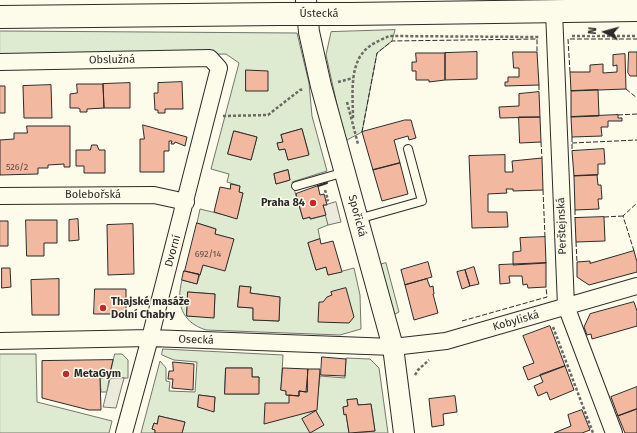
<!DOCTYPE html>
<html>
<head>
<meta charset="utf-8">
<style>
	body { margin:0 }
	#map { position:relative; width:637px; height:433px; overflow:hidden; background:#fdfbea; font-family:"Fira Sans",sans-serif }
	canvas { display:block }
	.north { position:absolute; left:585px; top:12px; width:40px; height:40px; -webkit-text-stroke:3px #fdfbea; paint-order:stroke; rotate:276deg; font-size:11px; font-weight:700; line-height:16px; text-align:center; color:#2b2b2b }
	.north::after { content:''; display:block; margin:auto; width:14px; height:18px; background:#2b2b2b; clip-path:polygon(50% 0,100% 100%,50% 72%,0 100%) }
</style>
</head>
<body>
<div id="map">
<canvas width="637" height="433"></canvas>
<div class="north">N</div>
</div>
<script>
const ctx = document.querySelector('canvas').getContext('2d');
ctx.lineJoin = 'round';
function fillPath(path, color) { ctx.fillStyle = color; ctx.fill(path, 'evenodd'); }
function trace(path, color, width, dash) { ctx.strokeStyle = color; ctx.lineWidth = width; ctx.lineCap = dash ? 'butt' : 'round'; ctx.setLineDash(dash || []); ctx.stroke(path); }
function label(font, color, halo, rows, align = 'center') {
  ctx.font = font + ' "Fira Sans",sans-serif'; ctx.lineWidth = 3; ctx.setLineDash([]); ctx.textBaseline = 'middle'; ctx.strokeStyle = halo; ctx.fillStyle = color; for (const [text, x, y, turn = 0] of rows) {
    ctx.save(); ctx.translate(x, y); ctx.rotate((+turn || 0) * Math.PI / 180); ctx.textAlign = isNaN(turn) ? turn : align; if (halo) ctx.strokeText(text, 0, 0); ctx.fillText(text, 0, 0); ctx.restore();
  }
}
const green = new Path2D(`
	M 395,30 L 392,41 L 377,53 L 362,132 L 345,141 L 326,55 L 331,32 Z
	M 0,31 L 297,33 L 309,83 L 312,116 L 327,171 L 292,182 L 303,219 L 310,217 L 311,219 L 326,215 L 328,225 L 318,229 L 320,239 L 308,243 L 316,270 L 326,267 L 328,275 L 354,268 L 360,295 L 361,329 L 340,335 L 206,330 C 181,322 176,303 182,280 L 197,284 L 203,265 L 225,270 L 233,239 L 215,234 L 216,229 L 197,223 L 200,209 L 237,218 L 243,193 L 239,192 L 240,186 L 227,182 L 229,174 L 211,169 L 239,63 L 226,54 L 0,58 ZM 302,129 L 309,154 L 288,160 L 285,149 L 279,150 L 277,143 L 283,142 L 281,135 ZM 235,131 L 257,137 L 251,160 L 228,154 ZM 288,170 L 290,180 L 276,184 L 274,174 ZM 240,286 L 251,287 L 250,293 L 280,297 L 279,321 L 253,320 L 253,308 L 238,307 ZM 188,292 L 215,294 L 214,317 L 187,316 Z
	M 386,263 L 399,312 L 393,315 L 379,265 Z
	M 163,349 L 283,355 L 281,390 L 286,391 L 286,395 L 298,396 L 299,391 L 307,392 L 309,396 L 309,412 L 316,410 L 320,376 L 345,378 L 346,358 L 370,359 L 379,368 L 388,433 L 355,433 L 375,431 L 371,404 L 358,405 L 357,399 L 347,400 L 348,406 L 343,407 L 344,414 L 346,414 L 349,433 L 182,433 L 185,422 L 159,416 L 157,424 L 154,423 L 152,429 L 155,430 L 155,433 L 141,433 L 160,361 L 166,368 L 166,381 L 170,382 L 169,391 L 195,392 L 197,362 L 174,360 L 162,355 ZM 226,368 L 252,368 L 252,377 L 259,377 L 258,394 L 225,394 ZM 199,395 L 215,397 L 214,411 L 198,407 Z
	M 0,354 L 36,354 L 37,402 L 112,421 L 109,433 L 0,433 Z
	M 115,354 L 122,354 L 128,360 L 128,378 L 109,379 L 107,392 L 101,392 L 100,378 L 109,377 Z`);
const parking = new Path2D(`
	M 336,202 L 341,222 L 328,225 L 323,206 Z
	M 124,378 L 116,408 L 103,407 L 110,379 Z`);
const building = new Path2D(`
	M 477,52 L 477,79 L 445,80 L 445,53 Z
	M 513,52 L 537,52 L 539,85 L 505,86 L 505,82 L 508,82 L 508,77 L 519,77 L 519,68 L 514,68 Z
	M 629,52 L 637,52 L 637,76 L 630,76 L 628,73 Z
	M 416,53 L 445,53 L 445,80 L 429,82 L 429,80 L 416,80 L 416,71 L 412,71 L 412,62 L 416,62 Z
	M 625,54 L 626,89 L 571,91 L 570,72 L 590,72 L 590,65 L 603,64 L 603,73 L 617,72 L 617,65 L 613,66 L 613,55 Z
	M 246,70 L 268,71 L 268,91 L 246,91 Z
	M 182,82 L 183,109 L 165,109 L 165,113 L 158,113 L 158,110 L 155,110 L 154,93 L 158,93 L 158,83 Z
	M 130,83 L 130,108 L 104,108 L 103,84 Z
	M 77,84 L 103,84 L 104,108 L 87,109 L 87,112 L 80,112 L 80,109 L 78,108 L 70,108 L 70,94 L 77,93 Z
	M 51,85 L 52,118 L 24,118 L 23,86 Z
	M 0,86 L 5,86 L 5,113 L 0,113 Z
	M 598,90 L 599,116 L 571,117 L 571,91 Z
	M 539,92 L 540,117 L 500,118 L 499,107 L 519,106 L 519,94 Z
	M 618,115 L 618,118 L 622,118 L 622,121 L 608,121 L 608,127 L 601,127 L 602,136 L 572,137 L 571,117 Z
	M 519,117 L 540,117 L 541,142 L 520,143 Z
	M 405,120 L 411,120 L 416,138 L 409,140 L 408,136 L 394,140 L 400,163 L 373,170 L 362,132 Z
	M 143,125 L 187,137 L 185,146 L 175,142 L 174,144 L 171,144 L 172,141 L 169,141 L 169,151 L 164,151 L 164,172 L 140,172 L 140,139 L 144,139 Z
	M 27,126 L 70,126 L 70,167 L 64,167 L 64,164 L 48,165 L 48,168 L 38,168 L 38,174 L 0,175 L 0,140 L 14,139 L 14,133 L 27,133 Z
	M 302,129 L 309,155 L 288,160 L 285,149 L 279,150 L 277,143 L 283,142 L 281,135 Z
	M 234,131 L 257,137 L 251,160 L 228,154 Z
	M 92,145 L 97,145 L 99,150 L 105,150 L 105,173 L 84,173 L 84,166 L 76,166 L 76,150 L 90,150 Z
	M 604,149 L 605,164 L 598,164 L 598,175 L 574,176 L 572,151 Z
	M 505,155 L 505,172 L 513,172 L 512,161 L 542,158 L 543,190 L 513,191 L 513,189 L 506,189 L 507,193 L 488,194 L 488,212 L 507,212 L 508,227 L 472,228 L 469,156 Z
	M 400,163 L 408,194 L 382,201 L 373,170 Z
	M 288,170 L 290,180 L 276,184 L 274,174 Z
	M 597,175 L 598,185 L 601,185 L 602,199 L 598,199 L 599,209 L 575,210 L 574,176 Z
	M 231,184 L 240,186 L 239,192 L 243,193 L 237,219 L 214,212 L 220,187 L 230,189 Z
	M 318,186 L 320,195 L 324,194 L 326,201 L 327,205 L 323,205 L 326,215 L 310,219 L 310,217 L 303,219 L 296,194 Z
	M 604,217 L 605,241 L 576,242 L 575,218 Z
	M 78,219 L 79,240 L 69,241 L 69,220 Z
	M 26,220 L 57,220 L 57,243 L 44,243 L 44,256 L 27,256 Z
	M 0,221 L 8,221 L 8,246 L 0,246 Z
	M 197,223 L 216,229 L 215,234 L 234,239 L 225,271 L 203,265 L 200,275 L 185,271 Z
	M 133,224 L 134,274 L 108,275 L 107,225 Z
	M 545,237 L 546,263 L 513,265 L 513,252 L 521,251 L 520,238 Z
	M 320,239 L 321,244 L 333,241 L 342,272 L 328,275 L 326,267 L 316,270 L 308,243 Z
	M 634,251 L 637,262 L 637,272 L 589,285 L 577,277 L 577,262 L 590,261 L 590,263 Z
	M 428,262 L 432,277 L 405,285 L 401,270 Z
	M 546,263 L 546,287 L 528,288 L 527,284 L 523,285 L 522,276 L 509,276 L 510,283 L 500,284 L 499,265 Z
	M 474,267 L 479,284 L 470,286 L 465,270 Z
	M 2,268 L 10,268 L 11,287 L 2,288 Z
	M 465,270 L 470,286 L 462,289 L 457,272 Z
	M 184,271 L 199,274 L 197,284 L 182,280 Z
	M 59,279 L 59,315 L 32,315 L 31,280 Z
	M 427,279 L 430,287 L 433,286 L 434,294 L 433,294 L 438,313 L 414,320 L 405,285 Z
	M 240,286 L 251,287 L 250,293 L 280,297 L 279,321 L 253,320 L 253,308 L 238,307 Z
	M 346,288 L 354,317 L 349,323 L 318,322 L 319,302 L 323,302 L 327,297 L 332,295 L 331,292 Z
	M 95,289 L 126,289 L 126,314 L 94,314 Z
	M 188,292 L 215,294 L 214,318 L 187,316 Z
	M 634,302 L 637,311 L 637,326 L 592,339 L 591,334 L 587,335 L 584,327 L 590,314 Z
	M 550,326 L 565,366 L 528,380 L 523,367 L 534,363 L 523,336 Z
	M 322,357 L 346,359 L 345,376 L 321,375 Z
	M 113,360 L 109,377 L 100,378 L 101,410 L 89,410 L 42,398 L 42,361 Z
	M 173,362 L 194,364 L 193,390 L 172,388 L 173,379 L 168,379 L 169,371 L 173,371 Z
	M 565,366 L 574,390 L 550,400 L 547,392 L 538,396 L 534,386 L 543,382 L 540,375 Z
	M 226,368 L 252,368 L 252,377 L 259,377 L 259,394 L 225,394 Z
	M 283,368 L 308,369 L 306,392 L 299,391 L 299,396 L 286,395 L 286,391 L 281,390 Z
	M 308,369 L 320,369 L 317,410 L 264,424 L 265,403 L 289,403 L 289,395 L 299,396 L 299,391 L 307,392 Z
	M 637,387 L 637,409 L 618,416 L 611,397 Z
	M 199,395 L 215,397 L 214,412 L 198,407 Z
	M 455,396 L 457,412 L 443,414 L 444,425 L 432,427 L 429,399 Z
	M 357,399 L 358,405 L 371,404 L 375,431 L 349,433 L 346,414 L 344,415 L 343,407 L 348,406 L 347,400 Z
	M 637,409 L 637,433 L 625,433 L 618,416 Z
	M 582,410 L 590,430 L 582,433 L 554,433 L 571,426 L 568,415 Z
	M 316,411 L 324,425 L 310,433 L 302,419 Z
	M 159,416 L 185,422 L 182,433 L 155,433 L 155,430 L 152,429 L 154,423 L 157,424 Z`);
const path = new Path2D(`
	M 572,36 L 637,36
	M 338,82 L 353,78
	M 347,102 L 358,144
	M 223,116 L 268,115 L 300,90 L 304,89
	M 353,118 C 353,95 348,61 370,46 C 375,42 383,39 389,36 L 539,37
	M 325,190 L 328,200 L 326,201
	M 553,327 L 593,433
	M 415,375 L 418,370 L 429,360`);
const service = new Path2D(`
	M 296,186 L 345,172
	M 358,219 L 422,201 L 408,149`);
const minor = new Path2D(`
	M 554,11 L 566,306 L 614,433
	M 0,62 L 210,58 L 219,68 L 150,338 L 124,433
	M 0,196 L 154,195 L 186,202
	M 0,341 L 150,338 L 393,347 L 446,341 L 637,286`);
const tertiary = new Path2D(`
	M 306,0 L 309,32 L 321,86 L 393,347 L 404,433`);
const secondary = new Path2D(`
	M 350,14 L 637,10
	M 0,17 L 278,14`);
const secondaryBridge = new Path2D(`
	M 278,14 L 350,14`);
const fence = new Path2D(`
	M 570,72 L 568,39 L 637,39
	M 539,85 L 539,92
	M 626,89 L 637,98
	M 618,115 L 637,114
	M 362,132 L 377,53 L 392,41 L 537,39 L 537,52
	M 572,137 L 572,151
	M 541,142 L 542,158
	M 572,143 L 637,140
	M 543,190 L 545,237
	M 575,210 L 575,218
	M 604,217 L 623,216
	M 576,242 L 577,262
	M 634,251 L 623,216 L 637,203
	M 462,321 L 547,297 L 546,287`);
const wall = new Path2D(`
	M 318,186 L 327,183`);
const markers = [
	[313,203,4,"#c62828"],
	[103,308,4,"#c62828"],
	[66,374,4,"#c62828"]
];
const numberNames = [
	["526/2",17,167],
	["692/14",208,254]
];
const streetNames = [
	["Ústecká",319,14],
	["Obslužná",112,60,-1],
	["Bolebořská",93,195],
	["Spořická",357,216,75],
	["Perštejnská",562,226,-92],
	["Dvorní",173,251,-75],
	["Kobyliská",516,321,-16],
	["Osecká",196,340,2]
];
const poiNames = [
	["Praha 84",305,203,"right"],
	["Thajské masáže",111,302],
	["Dolní Chabry",111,315],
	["MetaGym",74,374]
];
fillPath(green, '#deebd1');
trace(green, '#74746e', 1);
fillPath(parking, '#eceadb');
trace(parking, '#74746e', 1);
fillPath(building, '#f2b8a0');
trace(building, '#2b2b2b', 1);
trace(service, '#2b2b2b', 10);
trace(minor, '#2b2b2b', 18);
trace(tertiary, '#2b2b2b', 22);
trace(secondary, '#2b2b2b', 24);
trace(path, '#6a6964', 2.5, [3, 2]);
trace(service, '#fdfbea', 8);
trace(minor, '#fdfbea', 16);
trace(tertiary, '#fdfbea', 20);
trace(secondary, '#fdfbea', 22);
trace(secondaryBridge, '#2b2b2b', 24, []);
trace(secondaryBridge, '#fdfbea', 22);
trace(fence, '#2b2b2b', 1, [5, 2]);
trace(wall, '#2b2b2b', 2);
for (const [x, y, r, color] of markers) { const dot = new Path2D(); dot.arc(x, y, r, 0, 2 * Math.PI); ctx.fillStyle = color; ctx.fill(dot); trace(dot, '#fdfbea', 1.5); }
label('9px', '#5d4e48', null, numberNames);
label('11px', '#2b2b2b', '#fdfbea', streetNames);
label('bold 11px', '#2b2b2b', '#fdfbea', poiNames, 'left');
</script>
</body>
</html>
